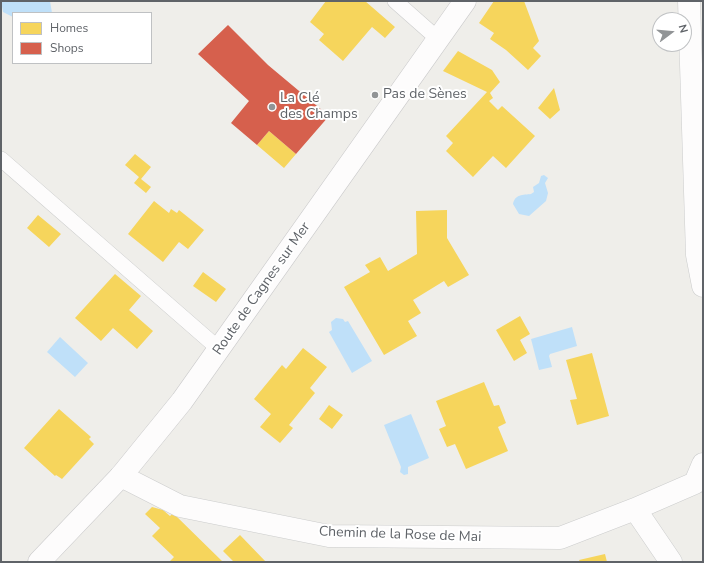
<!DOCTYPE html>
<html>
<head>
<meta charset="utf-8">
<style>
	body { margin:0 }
	#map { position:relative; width:704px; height:563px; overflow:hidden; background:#efeeea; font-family:"Nunito Sans",sans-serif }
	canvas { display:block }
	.frame { position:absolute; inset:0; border:2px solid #5f6368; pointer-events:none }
	.legend { position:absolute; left:12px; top:12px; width:140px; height:52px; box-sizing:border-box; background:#fff; border:1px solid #bfc1c3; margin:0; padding:5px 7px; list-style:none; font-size:12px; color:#5f6368 }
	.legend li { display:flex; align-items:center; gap:8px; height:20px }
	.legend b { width:20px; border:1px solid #bfc1c3 }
	.north { position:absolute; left:652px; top:12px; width:40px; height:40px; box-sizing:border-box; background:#fff; border:1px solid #bfc1c3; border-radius:50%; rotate:74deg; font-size:11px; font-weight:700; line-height:16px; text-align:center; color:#5f6368 }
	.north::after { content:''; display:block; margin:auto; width:14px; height:18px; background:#919496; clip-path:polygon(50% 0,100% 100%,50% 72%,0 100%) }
</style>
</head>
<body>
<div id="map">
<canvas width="704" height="563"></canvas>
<div class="frame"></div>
<ul class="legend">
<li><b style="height:11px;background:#f6d55c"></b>Homes</li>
<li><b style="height:11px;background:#d6604d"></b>Shops</li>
</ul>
<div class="north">N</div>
</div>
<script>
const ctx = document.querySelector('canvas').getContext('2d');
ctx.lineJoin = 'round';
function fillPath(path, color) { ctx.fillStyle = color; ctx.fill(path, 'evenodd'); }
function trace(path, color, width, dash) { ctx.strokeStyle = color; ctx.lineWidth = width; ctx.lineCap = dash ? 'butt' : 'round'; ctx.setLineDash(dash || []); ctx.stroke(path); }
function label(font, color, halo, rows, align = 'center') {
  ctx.font = font + ' "Nunito Sans",sans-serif'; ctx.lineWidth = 4; ctx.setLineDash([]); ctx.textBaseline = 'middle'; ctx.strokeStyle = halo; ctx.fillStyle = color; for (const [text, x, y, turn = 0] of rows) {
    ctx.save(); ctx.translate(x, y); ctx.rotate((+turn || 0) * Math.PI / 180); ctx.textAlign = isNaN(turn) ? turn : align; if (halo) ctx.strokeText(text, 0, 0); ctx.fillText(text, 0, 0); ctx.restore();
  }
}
const water = new Path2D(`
	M 1,1 L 50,1 L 52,13 L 13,13 L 13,17 L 3,12 Z
	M 544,175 L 548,178 L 545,183 L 548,193 L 546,201 L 529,216 L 519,214 L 513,204 C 515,194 523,195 531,194 L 534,192 L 533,187 L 539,183 L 541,176 Z
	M 336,318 L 343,319 L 345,322 L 348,321 L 372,361 L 352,373 L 329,332 L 332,330 L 331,322 Z
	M 572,327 L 577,346 L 550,354 L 549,356 L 552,367 L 539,370 L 531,339 Z
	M 60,337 L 88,363 L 75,377 L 47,352 Z
	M 411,414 L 429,458 L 408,467 L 408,474 L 404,475 L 400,472 L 401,467 L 384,425 Z`);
const homes = new Path2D(`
	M 326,1 L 365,1 L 395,27 L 385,38 L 372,27 L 343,61 L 319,40 L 324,34 L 310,22 Z
	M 494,1 L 524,1 L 539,41 L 533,48 L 541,56 L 528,70 L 506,50 L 490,39 L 494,33 L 479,23 Z
	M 458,51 L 492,70 L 500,82 L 490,93 L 493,98 L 489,101 L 498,110 L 502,106 L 535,136 L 506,168 L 493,156 L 473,177 L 446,151 L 453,143 L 446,136 L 487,92 L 443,71 Z
	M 554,88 L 560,110 L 550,119 L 538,108 Z
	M 269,131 L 296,154 L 284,168 L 257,145 Z
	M 135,154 L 151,167 L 141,179 L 151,187 L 146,193 L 134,183 L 139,177 L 125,165 Z
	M 154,201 L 169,213 L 171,209 L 177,213 L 179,210 L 204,230 L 188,249 L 179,242 L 163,262 L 128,234 Z
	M 447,210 L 447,238 L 469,275 L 448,287 L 444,281 L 413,300 L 421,313 L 408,321 L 417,336 L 384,355 L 344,287 L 370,272 L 365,265 L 380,257 L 388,271 L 417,254 L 416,211 Z
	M 38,215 L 61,234 L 49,247 L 27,228 Z
	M 203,272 L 226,289 L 216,302 L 193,286 Z
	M 115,274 L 141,296 L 129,310 L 153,331 L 137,349 L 113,328 L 101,341 L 75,318 Z
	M 520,316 L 530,334 L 520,340 L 527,353 L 514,361 L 496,330 Z
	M 303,348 L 327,367 L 310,388 L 315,393 L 289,425 L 293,428 L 280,443 L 260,427 L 271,414 L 254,399 L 282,365 L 286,369 Z
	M 592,353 L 609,416 L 577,425 L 570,400 L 577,399 L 566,360 Z
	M 484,382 L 494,406 L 499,405 L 506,423 L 498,427 L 508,451 L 466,469 L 455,444 L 447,447 L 439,429 L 446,426 L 436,401 Z
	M 329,405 L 343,415 L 332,429 L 319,419 Z
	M 59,409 L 91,437 L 89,439 L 94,444 L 62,479 L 56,475 L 55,476 L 24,448 Z
	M 152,507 L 163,510 L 170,516 L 173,513 L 223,562 L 169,562 L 174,557 L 152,536 L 160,528 L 145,514 Z
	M 240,535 L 266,562 L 234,562 L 223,551 Z
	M 605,554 L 607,562 L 580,562 L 579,560 Z`);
const shops = new Path2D(`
	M 228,25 L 268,65 L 329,116 L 296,154 L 269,131 L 257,145 L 231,123 L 249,101 L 198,54 Z`);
const service = new Path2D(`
	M 395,1 L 438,39
	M 1,159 L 219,349`);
const minor = new Path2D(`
	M 689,1 L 697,255 L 703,286
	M 121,476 L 180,506 L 329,536 L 560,538 L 635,509 L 695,483 L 703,464
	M 635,509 L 671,562`);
const secondary = new Path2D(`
	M 39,562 L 121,476 L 182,401 L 465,1`);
const markers = [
	[375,95,4,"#919496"],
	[272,107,4,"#919496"]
];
const poiNames = [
	["Pas de Sènes",383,95],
	["La Clé",280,99],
	["des Champs",280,115]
];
const streetNames = [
	["Route de Cagnes sur Mer",262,289,-55],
	["Chemin de la Rose de Mai",400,535,2]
];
fillPath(water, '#bfe0f9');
fillPath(homes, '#f6d55c');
fillPath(shops, '#d6604d');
trace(service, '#cbcccc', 16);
trace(minor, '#cbcccc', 23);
trace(secondary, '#cacacb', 23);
trace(service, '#fdfcfc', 15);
trace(minor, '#fdfcfc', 22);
trace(secondary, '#fdfcfc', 22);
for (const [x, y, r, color] of markers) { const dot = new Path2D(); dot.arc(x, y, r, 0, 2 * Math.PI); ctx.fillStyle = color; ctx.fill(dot); trace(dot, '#fff', 1.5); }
label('14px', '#5f6368', '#fff', poiNames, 'left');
label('14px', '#5f6368', '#fff', streetNames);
</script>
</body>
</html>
